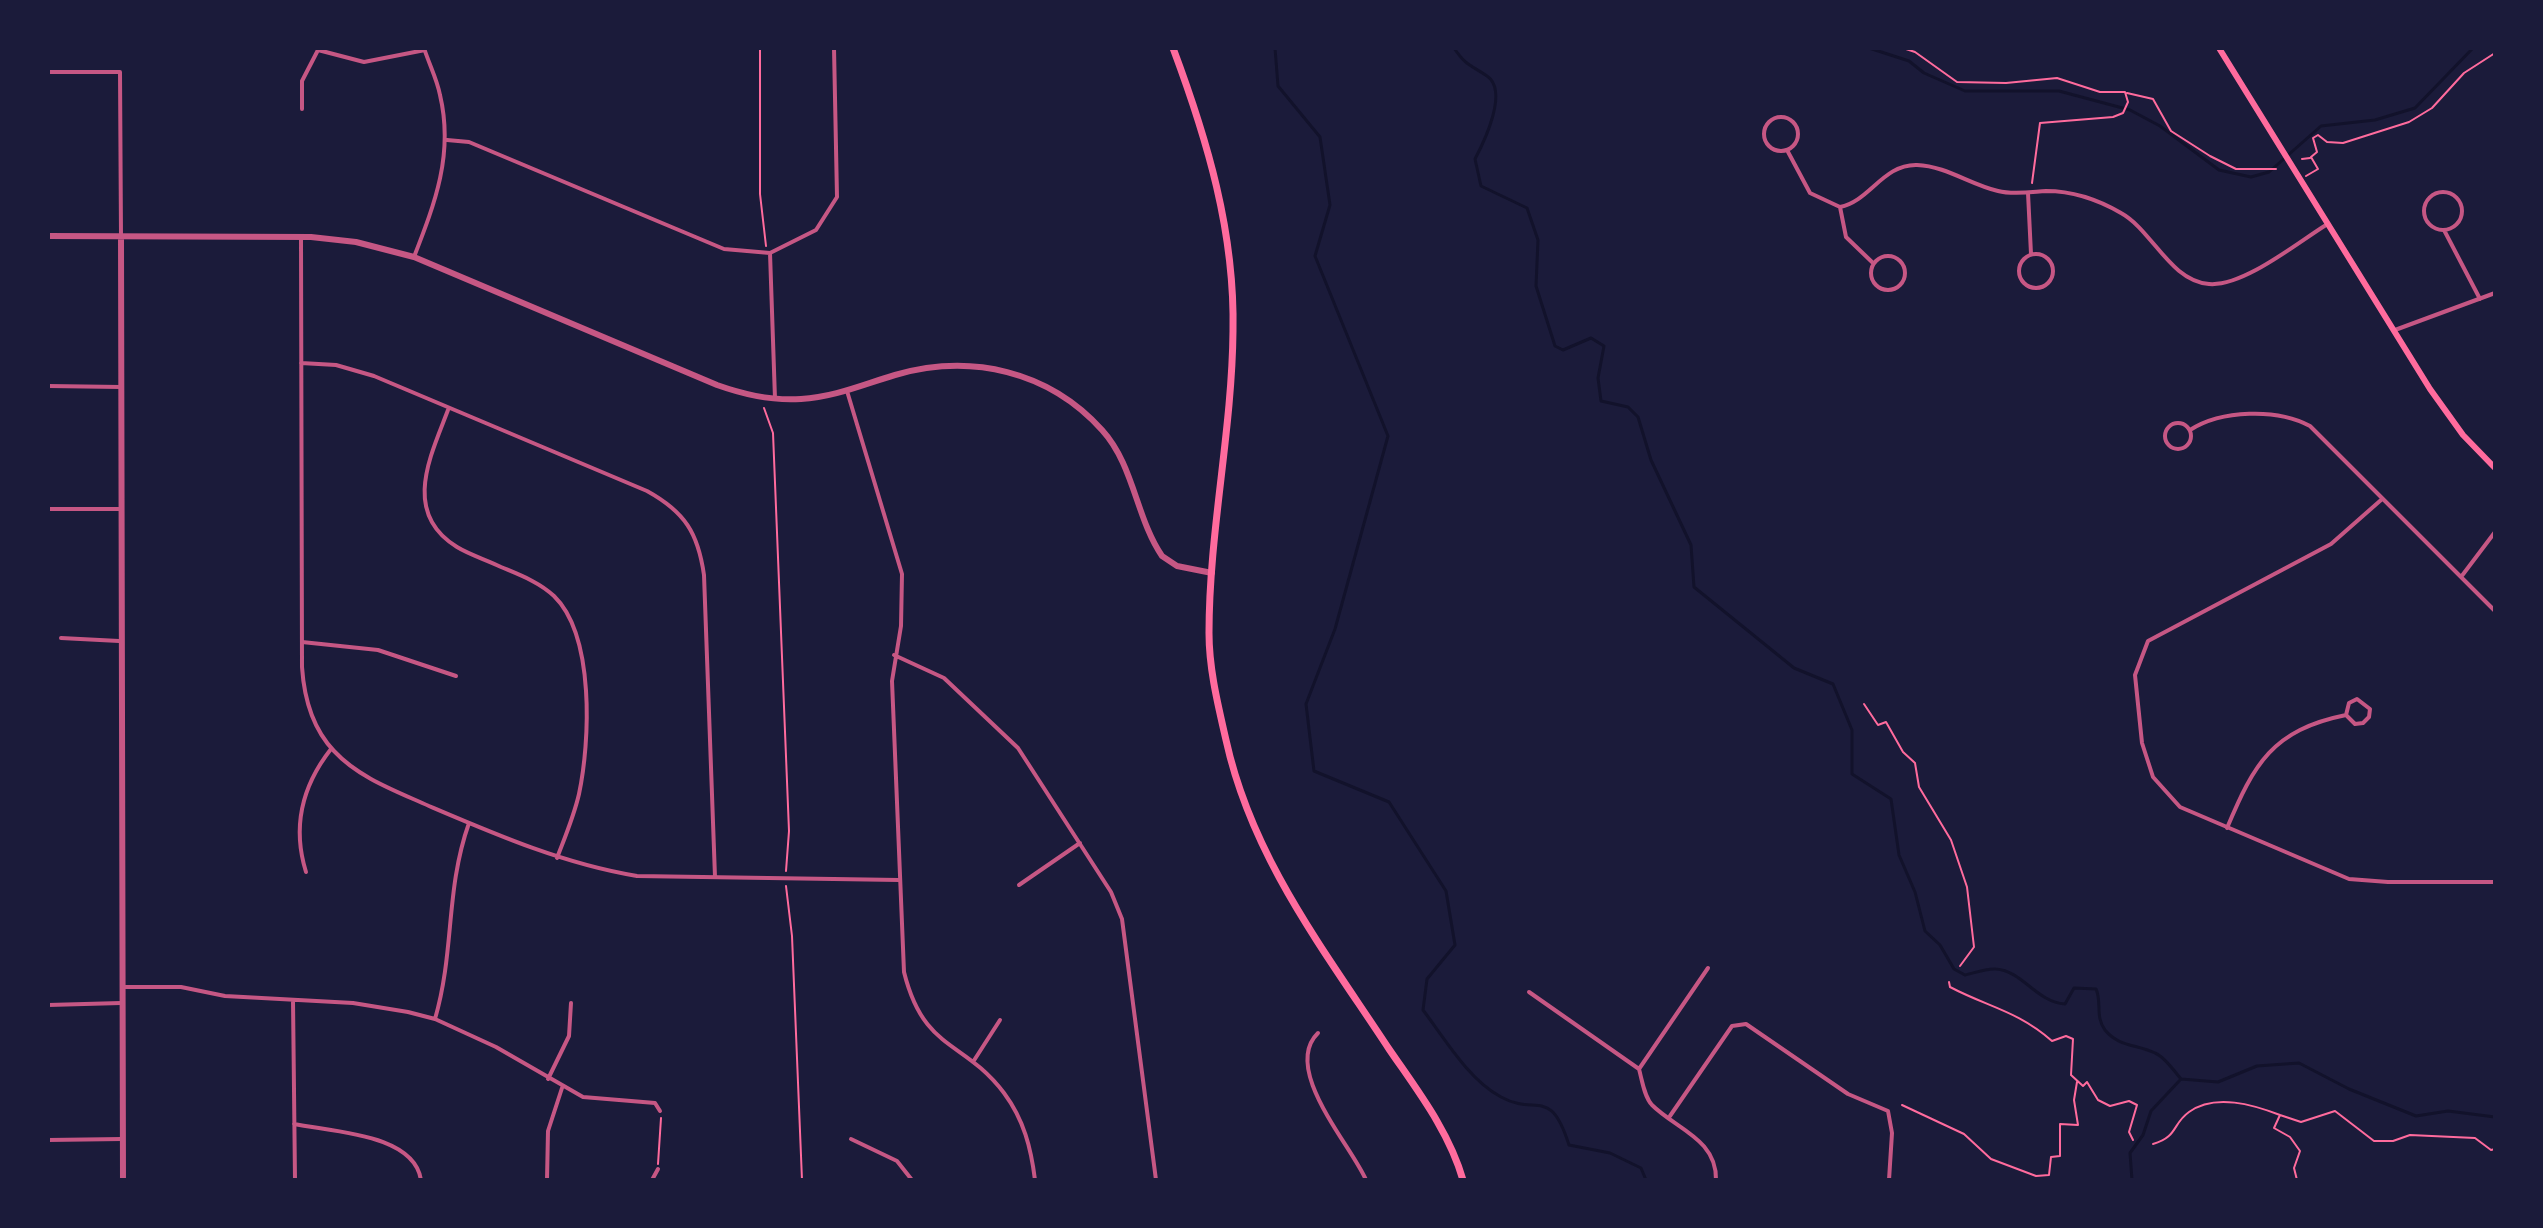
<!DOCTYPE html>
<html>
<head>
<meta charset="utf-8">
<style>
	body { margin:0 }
	#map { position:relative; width:2543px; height:1228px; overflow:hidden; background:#1b1b3a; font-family:"Sofia Sans Condensed",sans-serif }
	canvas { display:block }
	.frame { position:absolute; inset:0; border:50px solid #1b1b3a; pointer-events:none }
</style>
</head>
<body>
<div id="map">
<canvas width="2543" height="1228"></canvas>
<div class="frame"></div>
</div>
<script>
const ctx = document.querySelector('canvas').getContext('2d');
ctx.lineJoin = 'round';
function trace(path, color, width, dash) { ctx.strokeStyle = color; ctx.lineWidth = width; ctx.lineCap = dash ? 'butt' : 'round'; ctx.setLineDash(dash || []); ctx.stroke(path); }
const stream = new Path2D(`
	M 1275,48 L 1278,86 L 1320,137 L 1330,205 L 1315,256 L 1388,436 L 1335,629 L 1306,704 L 1314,771 L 1389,802 L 1446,891 L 1455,945 L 1427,979 L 1423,1010 C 1445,1039 1468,1079 1501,1097 C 1537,1117 1550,1085 1569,1145 L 1610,1153 L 1641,1168 L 1646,1180
	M 1454,48 C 1466,66 1471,65 1487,76 C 1509,91 1484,142 1475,159 L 1481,186 L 1527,208 L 1538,240 L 1536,286 L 1555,346 L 1563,350 L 1591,338 L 1604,346 L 1598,378 L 1601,401 L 1628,407 L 1638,417 L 1651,460 L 1691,545 L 1694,587 L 1794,668 L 1833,684 L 1852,730 L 1852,774 L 1891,799 L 1899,855 L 1915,892 L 1925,931 L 1940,945 L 1954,969 L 1965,975 C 1974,973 1987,968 1996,969 C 2023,971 2036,1002 2065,1004 L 2074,988 L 2096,989 C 2102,1002 2095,1017 2105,1030 C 2119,1047 2136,1044 2155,1053 C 2165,1057 2174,1071 2181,1079 L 2218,1082 L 2257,1066 L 2299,1063 L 2349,1089 L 2416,1116 L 2448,1111 L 2495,1117
	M 1869,48 L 1909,61 L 1924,73 L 1965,91 L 2059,91 L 2130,110 L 2160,126 L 2219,170 L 2251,177 L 2269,172 L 2321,126 L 2375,120 L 2415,108 L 2473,48
	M 2132,1180 L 2130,1153 L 2143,1135 L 2151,1111 L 2181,1079`);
const path = new Path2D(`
	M 760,48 L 760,194 L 766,246
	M 1903,48 L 1915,52 L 1957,82 L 2006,83 L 2057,78 L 2100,92 L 2125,92 L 2128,102 L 2123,113 L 2113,117 L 2040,123 L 2032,183
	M 2127,93 L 2153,99 L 2171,131 L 2210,156 L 2236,169 L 2276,169
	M 2302,159 L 2310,158
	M 2306,176 L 2318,169 L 2311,157 L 2317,152 L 2313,138 L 2318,135 L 2327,142 L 2343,143 L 2409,122 L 2432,108 L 2464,73 L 2495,53
	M 764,408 L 773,433 L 789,831 L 786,871
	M 1864,704 L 1878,725 L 1886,722 L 1903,752 L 1915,763 L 1919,787 L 1951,840 L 1967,887 L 1974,947 L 1960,966
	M 786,886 L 792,936 L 802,1180
	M 1949,982 L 1950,987 C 1988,1007 2018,1011 2052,1041 L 2066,1036 L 2073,1039 L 2071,1075 L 2083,1086 L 2087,1082 L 2098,1100 L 2110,1106 L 2129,1101 L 2137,1105 L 2129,1132 L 2133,1140
	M 1902,1105 L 1964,1134 L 1991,1159 L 2036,1176 L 2049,1175 L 2051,1157 L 2060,1156 L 2060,1124 L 2078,1125 L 2074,1100 L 2077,1082
	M 2280,1115 L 2301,1122 L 2335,1111 L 2374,1141 L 2393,1141 L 2410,1135 L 2475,1138 L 2491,1150 L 2495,1149
	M 2153,1144 C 2178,1137 2172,1124 2189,1112 C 2215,1093 2254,1105 2280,1115 L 2274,1128 L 2290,1137 L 2300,1151 L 2294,1168 L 2297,1180
	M 658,1164 L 661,1118`);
const minor = new Path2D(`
	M 318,50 L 364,62 L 425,50
	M 48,72 L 120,72 L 121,237
	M 302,109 L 302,81 L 318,50
	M1764 134a17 17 0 1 1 34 0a17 17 0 1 1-34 0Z
	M 447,140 L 469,142 L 724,249 L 770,253 L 816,230 L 837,197 L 834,48
	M 1787,150 L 1810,193 L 1840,207 L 1846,237 L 1873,263
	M2424 211a19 19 0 1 1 38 0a19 19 0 1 1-38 0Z
	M 2028,193 L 2031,254
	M 1840,207 C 1870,201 1883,164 1917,165 C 1946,166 1971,185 1998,191 C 2013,195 2031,192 2046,191 C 2074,191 2097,199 2121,213 C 2152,230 2170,281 2209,284 C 2243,287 2297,243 2326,225
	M 2444,230 L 2480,299
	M 301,238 L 302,667 C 304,697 313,729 334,751 C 359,778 396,791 429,806 C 497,835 564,864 637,876 L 899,880
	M 770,253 L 775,399
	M2019 271a17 17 0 1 1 34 0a17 17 0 1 1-34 0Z
	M1871 273a17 17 0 1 1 34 0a17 17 0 1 1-34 0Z
	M 414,257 C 435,203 454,154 440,95 C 437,79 429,64 424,48
	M 2395,330 L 2495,293
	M 301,363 L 336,365 L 374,376 L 647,491 C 685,512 698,533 704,575 L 715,877
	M 48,386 L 121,387
	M 847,391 L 902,574 L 901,626 L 892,681 L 904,972 C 924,1052 963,1039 1004,1093 C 1024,1120 1031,1148 1035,1180
	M 448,410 C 431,455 401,513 457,547 C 470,555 487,560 501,567 C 520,575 539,582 554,596 C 595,636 590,742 579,794 C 574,816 565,837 557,858
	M2165 436a13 13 0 1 1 26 0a13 13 0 1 1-26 0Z
	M 2190,430 C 2221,410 2277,408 2310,426 L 2495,611
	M 2381,500 L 2331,544 L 2148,641 L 2135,675 L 2142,743 L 2153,777 L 2180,807 L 2349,879 L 2388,882 L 2495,882
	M 48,509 L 120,509
	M 2461,577 L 2495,532
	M 61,638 L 119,641
	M 302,642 L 378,650 L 456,676
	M 894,655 L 944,678 L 1018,748 L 1111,892 L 1122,919 L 1156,1180
	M 2227,828 C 2254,764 2272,730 2346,715 L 2355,724 L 2363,723 L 2369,717 L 2370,709 L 2357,699 L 2349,703 L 2346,715
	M 306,872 C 292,827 302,786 331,749
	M 1019,885 L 1080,843
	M 1708,968 L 1639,1069 C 1642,1080 1644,1096 1652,1105 C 1676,1129 1717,1139 1716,1180
	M 122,987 L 181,987 L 225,996 L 353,1003 L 408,1012 L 435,1019 L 496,1047 L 583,1097 L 655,1103 L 660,1111
	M 1529,992 L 1639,1069
	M 293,1000 L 295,1180
	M 48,1005 L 121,1003
	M 435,1019 C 455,950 445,891 469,823
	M 1318,1033 C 1281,1069 1351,1145 1366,1180
	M 973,1062 L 1000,1020
	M 548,1079 L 569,1036 L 571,1003
	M 1670,1116 L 1732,1026 L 1746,1024 L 1848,1094 L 1888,1111 L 1892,1133 L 1889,1180
	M 294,1124 C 333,1132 414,1134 421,1180
	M 851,1139 L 897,1161 L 912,1180
	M 48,1140 L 122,1139
	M 547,1180 L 548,1131 L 562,1088
	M 652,1180 L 658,1169`);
const tertiary = new Path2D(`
	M 48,236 L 311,237 L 356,242 L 414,257 L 717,385 C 745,395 772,401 801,399 C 835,397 864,384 895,375 C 971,353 1049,371 1102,430 C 1134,465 1136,518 1162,556 L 1177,566 L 1212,573
	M 121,237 L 123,1180`);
const secondary = new Path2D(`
	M 2219,48 L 2430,389 L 2463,435 L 2495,468`);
const primary = new Path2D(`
	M 1173,48 C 1207,139 1235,232 1233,331 C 1232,432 1209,532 1209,633 C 1209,669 1218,705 1226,740 C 1252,858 1324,950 1389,1049 C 1417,1090 1449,1131 1463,1180`);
trace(stream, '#12122b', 3);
trace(path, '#ff6b9d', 2);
trace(minor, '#c65784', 4);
trace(tertiary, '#c65784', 6);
trace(secondary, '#ff6b9d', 6);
trace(primary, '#ff6b9d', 7);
</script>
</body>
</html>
